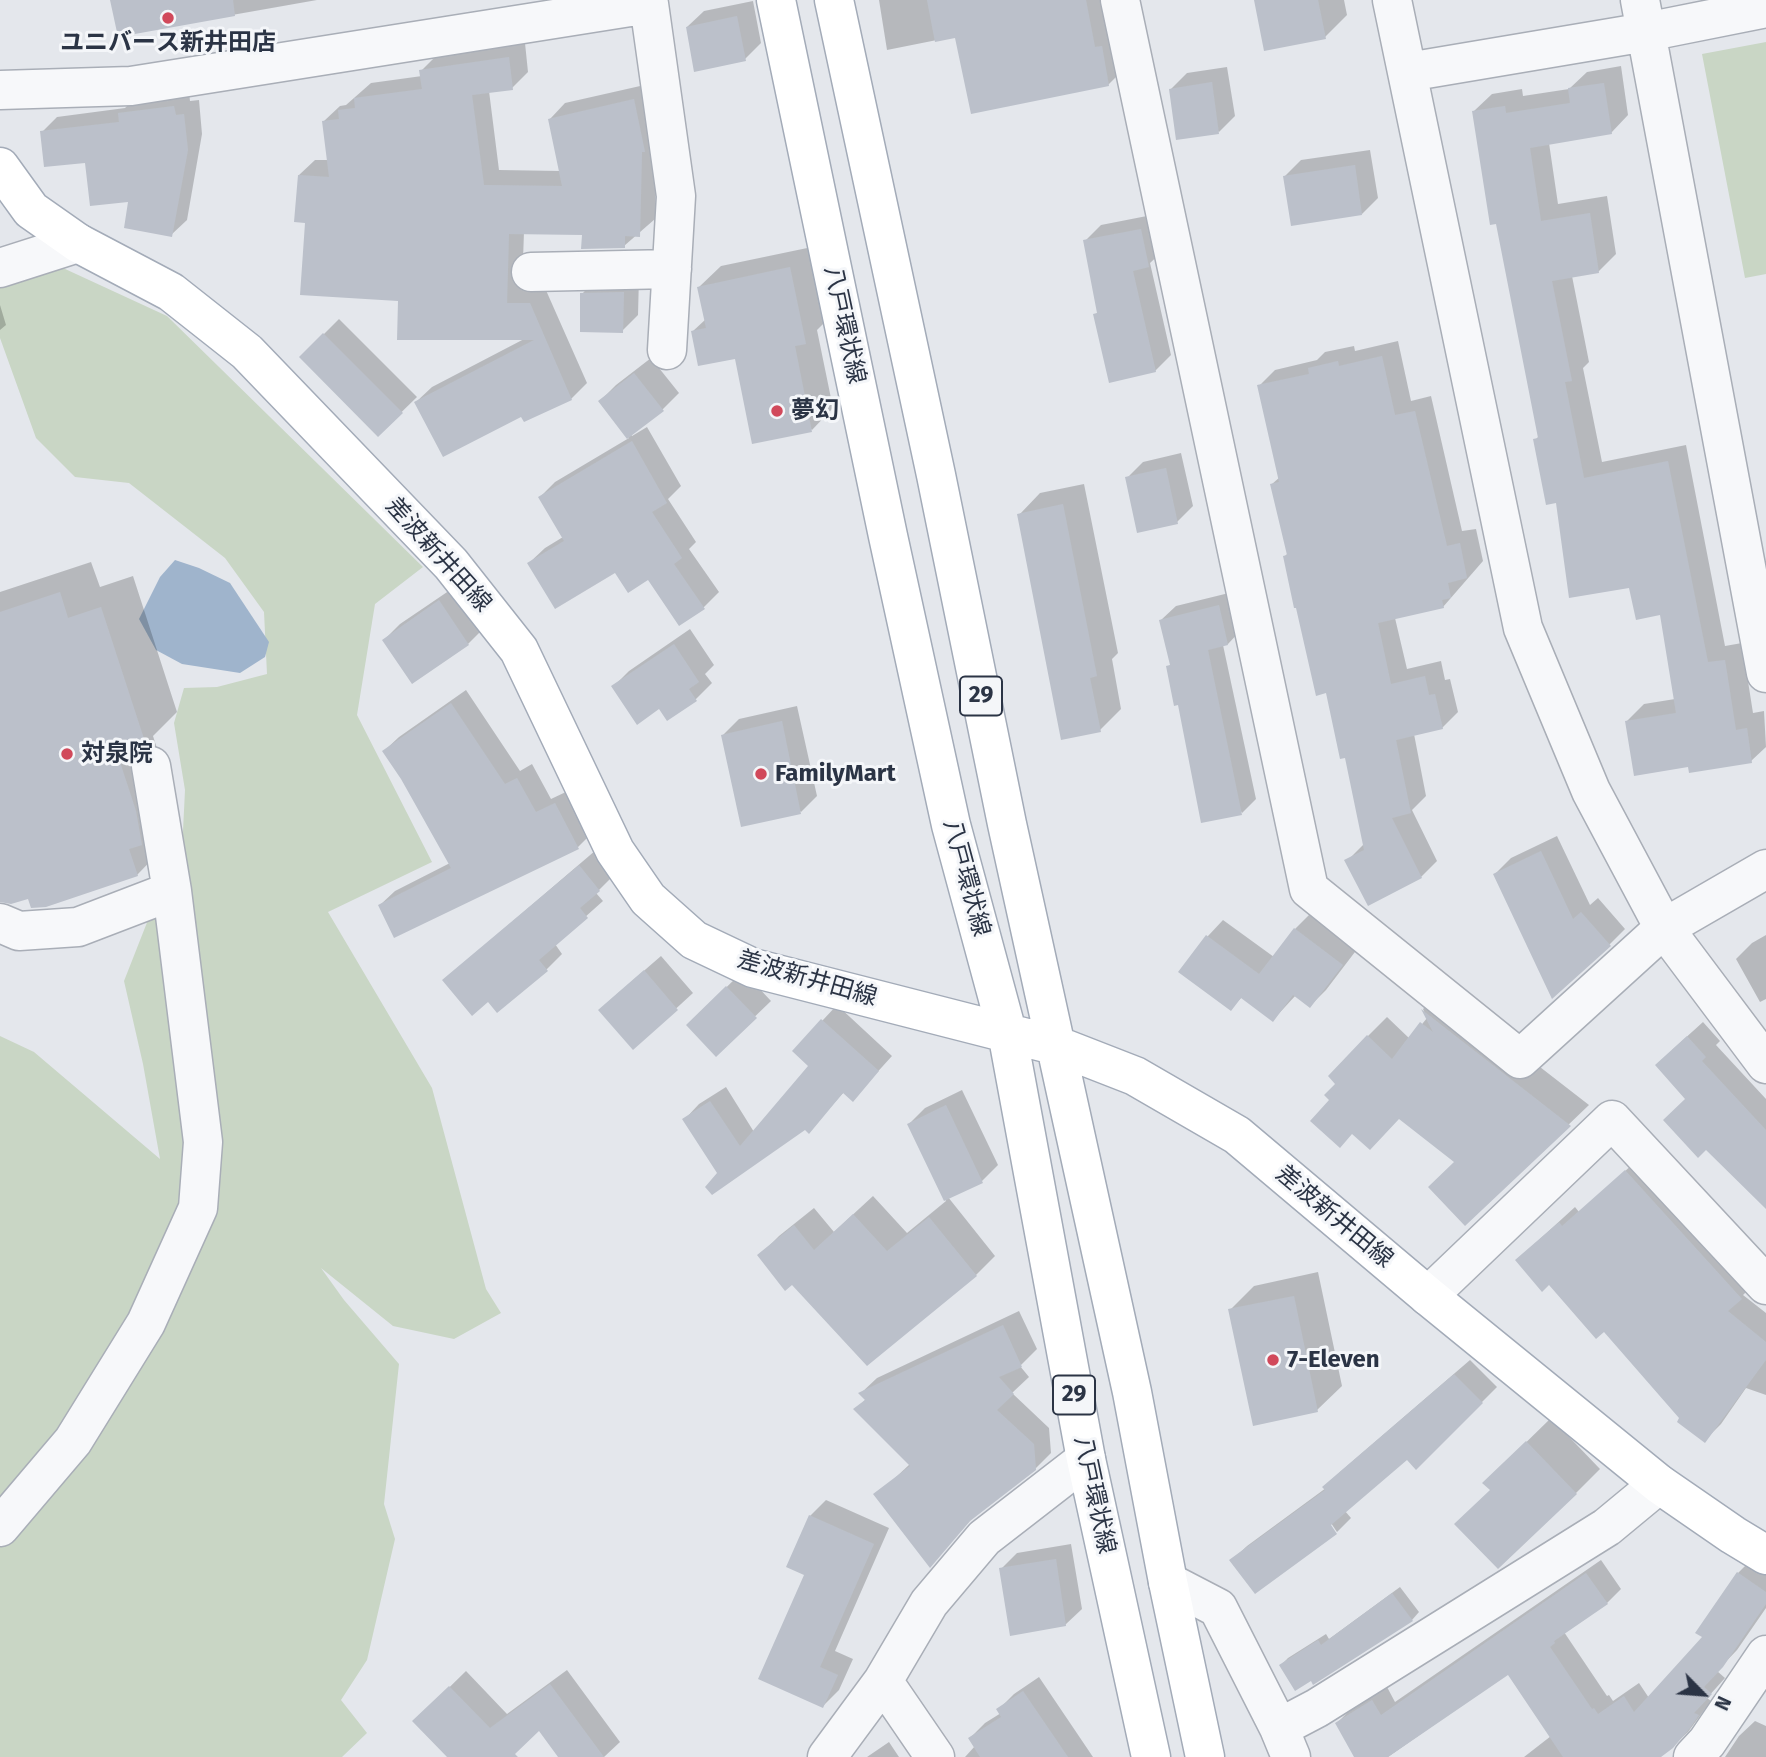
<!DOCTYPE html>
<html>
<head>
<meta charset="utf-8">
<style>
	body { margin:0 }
	#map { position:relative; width:1766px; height:1757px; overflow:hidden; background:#e4e7ec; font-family:"Fira Sans",sans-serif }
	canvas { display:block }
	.north { position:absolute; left:1668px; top:1659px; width:70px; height:70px; -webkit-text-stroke:5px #f4f6f9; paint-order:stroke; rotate:115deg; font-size:19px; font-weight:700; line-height:28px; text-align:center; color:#2b3445 }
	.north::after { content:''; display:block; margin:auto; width:24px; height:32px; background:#2b3445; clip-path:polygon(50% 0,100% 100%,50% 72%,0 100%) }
</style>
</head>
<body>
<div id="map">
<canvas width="1766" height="1757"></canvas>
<div class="north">N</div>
</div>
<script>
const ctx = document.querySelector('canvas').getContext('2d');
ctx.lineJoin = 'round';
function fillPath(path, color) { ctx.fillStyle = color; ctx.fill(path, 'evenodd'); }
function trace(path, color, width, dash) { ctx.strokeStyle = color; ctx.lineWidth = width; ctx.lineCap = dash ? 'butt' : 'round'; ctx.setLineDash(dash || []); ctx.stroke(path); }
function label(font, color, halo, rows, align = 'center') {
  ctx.font = font + ' "Fira Sans","Noto Sans JP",sans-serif'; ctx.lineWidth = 6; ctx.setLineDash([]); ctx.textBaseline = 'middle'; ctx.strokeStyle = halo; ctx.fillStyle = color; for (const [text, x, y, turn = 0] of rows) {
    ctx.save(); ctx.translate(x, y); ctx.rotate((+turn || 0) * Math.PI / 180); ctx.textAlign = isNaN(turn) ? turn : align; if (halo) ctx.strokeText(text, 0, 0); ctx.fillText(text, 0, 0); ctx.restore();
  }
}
const green = new Path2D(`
	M 1766,42 L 1766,274 L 1745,278 L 1702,54 Z
	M 63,268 L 167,316 L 423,567 L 375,604 L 357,715 L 432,862 L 328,912 L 432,1088 L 486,1289 L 501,1313 L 454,1339 L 393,1326 L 321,1268 L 344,1300 L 399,1364 L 384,1504 L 395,1539 L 367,1660 L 341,1700 L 367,1733 L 342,1757 L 0,1757 L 0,1036 L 34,1052 L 160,1159 L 143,1064 L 124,981 L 183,831 L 185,790 L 174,723 L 184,688 L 217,687 L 267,674 L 264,612 L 225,558 L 129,483 L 75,477 L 36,438 L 0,338 L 0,286 Z`);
const water = new Path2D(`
	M 175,560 L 199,568 L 230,583 L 269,642 L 265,657 L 240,673 L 182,664 L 156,650 L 139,619 L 160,577 Z`);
const shadow = new Path2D(`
	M 112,0 L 317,0 L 119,35 Z
	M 879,0 L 1115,0 L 1134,59 L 1108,85 L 957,36 L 887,50 Z
	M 1256,0 L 1344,0 L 1347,15 L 1325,37 Z
	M 753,1 L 761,43 L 745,59 L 687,27 L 704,11 Z
	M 525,43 L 528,72 L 512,88 L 489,91 L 499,170 L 561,171 L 550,119 L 565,103 L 649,84 L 657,138 L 655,219 L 624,246 L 583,233 L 524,232 L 522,288 L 545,288 L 587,383 L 571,399 L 522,415 L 416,402 L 432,387 L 526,338 L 399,299 L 307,221 L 299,175 L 315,160 L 328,160 L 324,121 L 340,106 L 346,105 L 371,83 L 422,76 L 421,71 L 437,55 Z
	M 1621,66 L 1628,115 L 1611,133 L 1549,143 L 1558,204 L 1607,196 L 1616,254 L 1598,272 L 1572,276 L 1589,362 L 1583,368 L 1602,462 L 1686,445 L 1725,646 L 1742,643 L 1753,713 L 1764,711 L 1766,747 L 1751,761 L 1690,765 L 1627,721 L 1644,704 L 1675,699 L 1662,613 L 1557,501 L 1535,440 L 1540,435 L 1474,111 L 1492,94 L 1522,89 L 1523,96 L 1569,89 L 1587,72 Z
	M 1227,67 L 1235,116 L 1219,132 L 1171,89 L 1187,73 Z
	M 189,92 L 190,101 L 199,100 L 202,134 L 187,220 L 171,235 L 86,161 L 42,132 L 57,117 L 125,108 L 135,98 Z
	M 1370,150 L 1378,198 L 1362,214 L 1285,176 L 1301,160 Z
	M 1157,214 L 1164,250 L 1150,263 L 1171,355 L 1155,371 L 1095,315 L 1098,312 L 1085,241 L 1101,225 Z
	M 812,247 L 827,320 L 817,330 L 833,408 L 812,430 L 736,357 L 693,331 L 706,319 L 699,287 L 721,266 Z
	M 598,277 L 639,277 L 638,315 L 622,331 L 582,294 Z
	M 0,305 L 6,325 L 0,330 Z
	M 339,319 L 417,397 L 378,435 L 301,357 Z
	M 1398,341 L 1411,401 L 1431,396 L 1462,531 L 1476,529 L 1483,561 L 1443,607 L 1395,618 L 1407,669 L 1441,661 L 1445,680 L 1450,679 L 1458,712 L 1442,728 L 1414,734 L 1426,796 L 1412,810 L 1437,861 L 1421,877 L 1347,861 L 1364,844 L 1346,756 L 1285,556 L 1288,553 L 1272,484 L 1280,477 L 1259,386 L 1275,370 L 1317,360 L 1325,352 L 1354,346 L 1355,351 Z
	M 651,358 L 679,393 L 663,409 L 631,434 L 632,436 L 647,427 L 681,486 L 668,499 L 696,542 L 689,549 L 719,592 L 703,608 L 648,578 L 615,570 L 529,563 L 545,548 L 563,537 L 540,497 L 555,482 L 629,438 L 600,401 L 616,385 Z
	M 1181,453 L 1193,506 L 1177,522 L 1127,478 L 1143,462 Z
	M 1084,484 L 1118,653 L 1112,659 L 1121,709 L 1100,730 L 1019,515 L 1040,493 Z
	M 91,562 L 100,587 L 133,576 L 177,712 L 153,736 L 167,779 L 168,843 L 137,875 L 0,900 L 0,592 Z
	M 456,586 L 484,628 L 468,644 L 413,682 L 384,640 L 400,624 Z
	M 1233,592 L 1242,629 L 1228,644 L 1223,645 L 1256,799 L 1242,813 L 1179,703 L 1168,667 L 1171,664 L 1161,620 L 1176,606 Z
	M 690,629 L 714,665 L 705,674 L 712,683 L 696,699 L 659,707 L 613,687 L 629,671 Z
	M 466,690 L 520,771 L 532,764 L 551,799 L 570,790 L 592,833 L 577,848 L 380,905 L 395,891 L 450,863 L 402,778 L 384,751 L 399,737 Z
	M 797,706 L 817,796 L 801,812 L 723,735 L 739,719 Z
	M 1557,836 L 1590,905 L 1598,898 L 1625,929 L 1609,945 L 1495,874 L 1511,858 Z
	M 596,850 L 615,874 L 596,893 L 603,901 L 555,944 L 562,954 L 546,970 L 488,999 L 444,980 Z
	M 1311,913 L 1358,948 L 1326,990 L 1310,1006 L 1296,995 L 1273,1020 L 1242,997 L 1231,1008 L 1181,972 L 1208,936 L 1223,920 L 1274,957 L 1295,929 Z
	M 1766,935 L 1766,999 L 1760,1002 L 1736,959 L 1752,943 Z
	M 661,956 L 693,993 L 633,1048 L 616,995 Z
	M 743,971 L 771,1001 L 716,1054 L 688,1025 Z
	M 1442,991 L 1589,1105 L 1465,1224 L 1456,1162 L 1399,1118 L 1331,1100 L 1338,1084 L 1368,1036 L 1387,1017 L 1410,1039 L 1427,1018 L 1423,1009 Z
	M 837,1005 L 892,1056 L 853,1099 L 844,1092 L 809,1131 L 805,1128 L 719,1173 L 685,1119 L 699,1104 L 726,1087 L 754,1132 L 810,1065 L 794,1051 Z
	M 1703,1022 L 1720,1041 L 1716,1045 L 1766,1099 L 1766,1206 L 1688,1098 L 1672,1050 Z
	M 962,1090 L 998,1165 L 982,1181 L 948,1197 L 995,1256 L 976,1275 L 868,1364 L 792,1283 L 760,1255 L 779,1236 L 814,1208 L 834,1232 L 873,1196 L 907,1233 L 946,1201 L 909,1124 L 925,1108 Z
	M 1642,1156 L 1756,1282 L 1743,1295 L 1766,1313 L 1766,1395 L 1746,1388 L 1721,1424 L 1705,1440 L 1682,1418 L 1604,1329 L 1550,1283 L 1517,1260 L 1575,1207 L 1579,1212 Z
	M 1318,1272 L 1342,1386 L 1317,1410 L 1230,1310 L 1254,1286 Z
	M 1019,1311 L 1037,1349 L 1020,1366 L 1029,1377 L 1012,1393 L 1049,1428 L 1051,1453 L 1035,1469 L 976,1514 L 930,1566 L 881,1491 L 910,1464 L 856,1409 L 866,1399 L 861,1393 L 877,1378 Z
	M 1470,1360 L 1497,1387 L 1416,1468 L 1407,1458 L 1345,1511 L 1351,1518 L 1337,1532 L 1327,1517 L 1232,1560 L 1247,1546 L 1326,1488 L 1340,1472 Z
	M 1551,1418 L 1600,1469 L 1576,1493 L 1492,1489 L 1509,1459 Z
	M 826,1500 L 889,1528 L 835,1651 L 853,1659 L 839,1690 L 823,1706 L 806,1574 L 810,1516 Z
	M 1071,1544 L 1082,1609 L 1065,1625 L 1001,1569 L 1017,1553 Z
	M 1752,1559 L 1766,1568 L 1766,1608 L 1737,1650 L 1717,1671 L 1725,1678 L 1707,1698 L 1711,1701 L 1688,1732 L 1672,1747 L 1658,1757 L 1524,1757 L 1551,1736 L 1508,1673 L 1388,1757 L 1356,1757 L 1337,1723 L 1351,1709 L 1387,1687 L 1395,1702 L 1601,1560 L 1621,1589 L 1607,1603 L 1564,1632 L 1607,1696 L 1609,1695 L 1613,1701 L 1639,1683 L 1649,1698 L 1704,1637 L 1738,1573 Z
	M 1400,1587 L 1419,1612 L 1412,1620 L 1311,1679 L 1281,1665 L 1288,1658 L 1326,1634 L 1329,1639 Z
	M 567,1670 L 620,1742 L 604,1757 L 560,1757 L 539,1729 L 510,1757 L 450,1757 L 415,1721 L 466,1671 L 507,1714 Z
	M 1039,1677 L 1093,1757 L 965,1757 L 975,1746 L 970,1738 L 985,1723 L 1001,1713 L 998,1710 L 1014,1694 Z
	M 1755,1721 L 1766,1726 L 1766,1757 L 1725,1757 L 1739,1736 Z
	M 889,1742 L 899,1757 L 867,1757 Z`);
const building = new Path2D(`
	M 110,0 L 233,0 L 235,16 L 118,37 Z
	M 927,0 L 1086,0 L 1095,47 L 1102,46 L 1109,86 L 971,114 L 955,38 L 935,42 Z
	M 1254,0 L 1318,0 L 1326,39 L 1264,51 Z
	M 737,16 L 746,61 L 694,72 L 686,27 Z
	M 509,57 L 513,90 L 472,95 L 484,185 L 562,186 L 548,119 L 634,99 L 645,152 L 642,152 L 640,237 L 625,236 L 625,248 L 581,249 L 582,235 L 509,234 L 507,303 L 530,303 L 572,400 L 524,422 L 521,417 L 443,457 L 414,402 L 534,340 L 397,340 L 398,301 L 300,295 L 305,223 L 294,222 L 298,175 L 329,177 L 322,121 L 339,119 L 338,110 L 355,108 L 354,98 L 422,89 L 419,70 Z
	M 1212,82 L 1219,134 L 1176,140 L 1169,89 Z
	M 1604,83 L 1612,134 L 1530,148 L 1541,221 L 1590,213 L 1599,273 L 1552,281 L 1572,381 L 1565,382 L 1584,478 L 1668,461 L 1708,662 L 1725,660 L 1736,730 L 1747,728 L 1752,763 L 1689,773 L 1688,767 L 1634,776 L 1625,721 L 1676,713 L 1660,615 L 1636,620 L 1629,588 L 1569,598 L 1556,503 L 1546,505 L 1533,439 L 1538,438 L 1496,224 L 1490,225 L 1472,111 L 1505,106 L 1506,113 L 1570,103 L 1568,88 Z
	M 174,106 L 176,115 L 184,114 L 188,150 L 172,237 L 124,228 L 128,202 L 90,206 L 85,163 L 44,167 L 40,131 L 119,122 L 118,113 Z
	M 1355,165 L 1362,215 L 1291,226 L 1283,176 Z
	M 1141,229 L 1149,267 L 1133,271 L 1156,372 L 1109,383 L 1093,314 L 1097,313 L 1083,240 Z
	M 790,267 L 806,344 L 795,346 L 812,432 L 752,444 L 735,359 L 698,366 L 691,331 L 706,328 L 697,287 Z
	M 624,292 L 623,333 L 580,332 L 580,293 Z
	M 323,333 L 403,413 L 378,437 L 299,357 Z
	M 1382,356 L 1395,415 L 1415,411 L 1447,546 L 1460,543 L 1467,578 L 1448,583 L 1451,598 L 1442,600 L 1444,608 L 1378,623 L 1391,684 L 1425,676 L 1429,695 L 1435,694 L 1443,729 L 1396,740 L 1411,813 L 1392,818 L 1422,878 L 1368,906 L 1344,860 L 1364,850 L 1345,758 L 1340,759 L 1326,693 L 1316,696 L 1296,608 L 1294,608 L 1283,556 L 1287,555 L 1270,484 L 1279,482 L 1257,385 L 1309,374 L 1308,368 L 1338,361 L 1339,366 Z
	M 634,373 L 664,411 L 627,439 L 598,401 Z
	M 632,441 L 667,503 L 652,512 L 682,558 L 674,564 L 705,609 L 679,626 L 648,580 L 628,593 L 615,573 L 555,609 L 527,563 L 564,541 L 538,497 Z
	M 1166,468 L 1178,524 L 1137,533 L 1125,477 Z
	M 1063,504 L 1097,676 L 1090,678 L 1101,732 L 1061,740 L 1017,514 Z
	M 60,592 L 68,618 L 101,607 L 146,745 L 138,749 L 133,754 L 119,759 L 136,811 L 142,845 L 129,849 L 138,876 L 46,907 L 31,908 L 28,899 L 11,904 L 0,902 L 0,612 Z
	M 439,600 L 469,645 L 412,684 L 382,640 Z
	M 1219,605 L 1228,645 L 1208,650 L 1242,815 L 1201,823 L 1178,705 L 1174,706 L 1166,666 L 1170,665 L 1159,620 Z
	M 674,644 L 699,682 L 689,689 L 697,701 L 667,721 L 659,709 L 637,725 L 611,686 Z
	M 451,703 L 505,784 L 517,778 L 536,812 L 555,803 L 579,849 L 394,938 L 378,905 L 451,868 L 401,779 L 382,751 Z
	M 782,721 L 801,814 L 741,827 L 721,735 Z
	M 1541,851 L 1573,919 L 1581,912 L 1611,946 L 1552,999 L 1493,874 Z
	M 579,865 L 600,891 L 580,908 L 588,918 L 539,960 L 548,971 L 497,1013 L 488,1002 L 472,1016 L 442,980 Z
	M 1294,928 L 1343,965 L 1310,1008 L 1293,995 L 1273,1022 L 1241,998 L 1231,1011 L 1178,972 L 1206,935 L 1259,974 Z
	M 644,970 L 678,1010 L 633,1050 L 598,1010 Z
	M 726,986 L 757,1018 L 716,1057 L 686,1025 Z
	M 1421,1009 L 1571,1126 L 1465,1226 L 1428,1187 L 1454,1162 L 1399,1119 L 1370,1150 L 1352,1134 L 1340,1148 L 1310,1121 L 1329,1100 L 1324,1095 L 1335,1084 L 1328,1076 L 1367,1035 L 1392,1059 L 1420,1022 L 1433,1032 Z
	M 821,1019 L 879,1071 L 853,1102 L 843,1093 L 809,1134 L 805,1130 L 712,1195 L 705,1187 L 717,1173 L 682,1119 L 710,1101 L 740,1146 L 808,1066 L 792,1051 Z
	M 1687,1036 L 1706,1057 L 1702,1061 L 1766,1130 L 1766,1209 L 1706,1150 L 1698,1158 L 1663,1120 L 1685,1099 L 1655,1065 Z
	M 946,1105 L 983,1183 L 944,1201 L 907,1124 Z
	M 1625,1170 L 1742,1299 L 1728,1311 L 1766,1342 L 1766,1360 L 1705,1443 L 1677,1422 L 1679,1418 L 1604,1332 L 1596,1339 L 1549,1285 L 1542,1292 L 1515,1260 L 1559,1222 L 1562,1226 Z
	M 853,1214 L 887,1251 L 929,1217 L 977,1276 L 867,1366 L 792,1285 L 785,1291 L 757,1255 L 794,1225 L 814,1250 Z
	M 1294,1296 L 1318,1412 L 1253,1426 L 1228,1309 Z
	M 1003,1325 L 1022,1367 L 999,1377 L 1014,1394 L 997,1410 L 1034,1444 L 1036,1470 L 970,1521 L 930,1568 L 873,1494 L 910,1466 L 853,1409 L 865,1400 L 858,1393 Z
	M 1454,1374 L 1483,1403 L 1416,1470 L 1407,1460 L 1331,1525 L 1337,1534 L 1255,1594 L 1229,1560 L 1325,1490 L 1322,1487 Z
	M 1526,1441 L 1577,1494 L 1498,1569 L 1454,1524 L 1490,1490 L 1482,1483 Z
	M 809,1515 L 874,1544 L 820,1667 L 838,1675 L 823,1708 L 758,1679 L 804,1575 L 786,1567 Z
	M 1056,1559 L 1066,1626 L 1010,1636 L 999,1568 Z
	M 1737,1572 L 1766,1592 L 1766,1604 L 1723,1667 L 1704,1687 L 1712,1694 L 1694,1713 L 1699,1715 L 1690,1728 L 1673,1748 L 1661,1757 L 1563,1757 L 1508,1675 L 1388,1757 L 1354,1757 L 1335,1723 L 1372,1700 L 1381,1715 L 1586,1573 L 1608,1604 L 1554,1641 L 1555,1643 L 1550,1647 L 1592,1709 L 1594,1708 L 1598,1714 L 1624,1696 L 1634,1712 L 1702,1637 L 1695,1633 Z
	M 1392,1593 L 1413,1621 L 1313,1685 L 1311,1681 L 1295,1691 L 1279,1665 L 1318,1640 L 1321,1645 Z
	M 550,1684 L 604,1757 L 558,1757 L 539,1731 L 515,1754 L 518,1757 L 447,1757 L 412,1721 L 449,1686 L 490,1728 Z
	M 1023,1691 L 1068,1757 L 980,1757 L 968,1738 L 1001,1717 L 996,1709 Z`);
const minor = new Path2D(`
	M 1120,0 L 1309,889 L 1520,1059 L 1664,928 L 1766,869
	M 1392,0 L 1523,628 L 1591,791 L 1664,928 L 1766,1064
	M 1640,0 L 1766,673
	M 1408,72 L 1646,32 L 1766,8
	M 0,90 L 131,86 L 649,4 L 676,196 L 667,350
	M 0,268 L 78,243
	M 531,272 L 672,269
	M 0,923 L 19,931 L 78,927 L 172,891
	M 1428,1296 L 1612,1120 L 1766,1285
	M 0,1527 L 73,1441 L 146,1323 L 198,1208 L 203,1142 L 172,891 L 151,766
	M 1168,1582 L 1218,1608 L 1279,1728 L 1291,1757
	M 883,1681 L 935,1757
	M 1279,1728 L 1317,1708 L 1607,1527 L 1659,1484
	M 827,1757 L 883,1681 L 929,1603 L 984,1538 L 1086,1459
	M 1693,1757 L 1707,1742 L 1766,1655`);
const major = new Path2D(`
	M 776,0 L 888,536 L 951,825 L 1007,1032 L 1086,1459 L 1151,1757
	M 834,0 L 936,475 L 1007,824 L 1132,1392 L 1168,1582 L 1205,1757
	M 0,167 L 31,210 L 78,243 L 171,292 L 247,352 L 451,564 L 519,650 L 615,851 L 648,899 L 694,940 L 753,968 L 1058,1046 L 1135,1076 L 1237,1135 L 1428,1296 L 1659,1484 L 1733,1535 L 1766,1555`);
const markers = [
	[168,18,7,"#d1495b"],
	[777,411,7,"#d1495b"],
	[67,754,7,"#d1495b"],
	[761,774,7,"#d1495b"],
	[1273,1360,7,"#d1495b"]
];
const shields = [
	[981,696,42],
	[1074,1395,42]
];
const shieldNames = [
	["29",981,696],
	["29",1074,1395]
];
const poiNames = [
	["ユニバース新井田店",168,43,"center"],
	["夢幻",791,411],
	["対泉院",81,754],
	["FamilyMart",775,774],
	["7-Eleven",1287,1360]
];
const streetNames = [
	["八戸環状線",844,325,78],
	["差波新井田線",438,555,48],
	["八戸環状線",966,878,75],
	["差波新井田線",807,979,16],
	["差波新井田線",1334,1217,40],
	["八戸環状線",1094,1495,78]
];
fillPath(green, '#c9d6c5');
fillPath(water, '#9fb4cc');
fillPath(shadow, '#0003');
fillPath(building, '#bbc0ca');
trace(minor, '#a9aeb7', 41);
trace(major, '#a3abb8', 41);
trace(minor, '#f7f8fa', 38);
trace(major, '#fff', 38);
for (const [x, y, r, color] of markers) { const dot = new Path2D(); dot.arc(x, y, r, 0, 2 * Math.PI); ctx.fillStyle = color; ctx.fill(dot); trace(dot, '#f4f6f9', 2.5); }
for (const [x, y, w] of shields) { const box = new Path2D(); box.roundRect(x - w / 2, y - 19.5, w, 39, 5); ctx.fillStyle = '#f4f6f9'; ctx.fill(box); trace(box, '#2b3445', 2); }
label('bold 23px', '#2b3445', null, shieldNames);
label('bold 24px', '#2b3445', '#f4f6f9', poiNames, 'left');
label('24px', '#2b3445', '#f4f6f9', streetNames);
</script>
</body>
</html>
